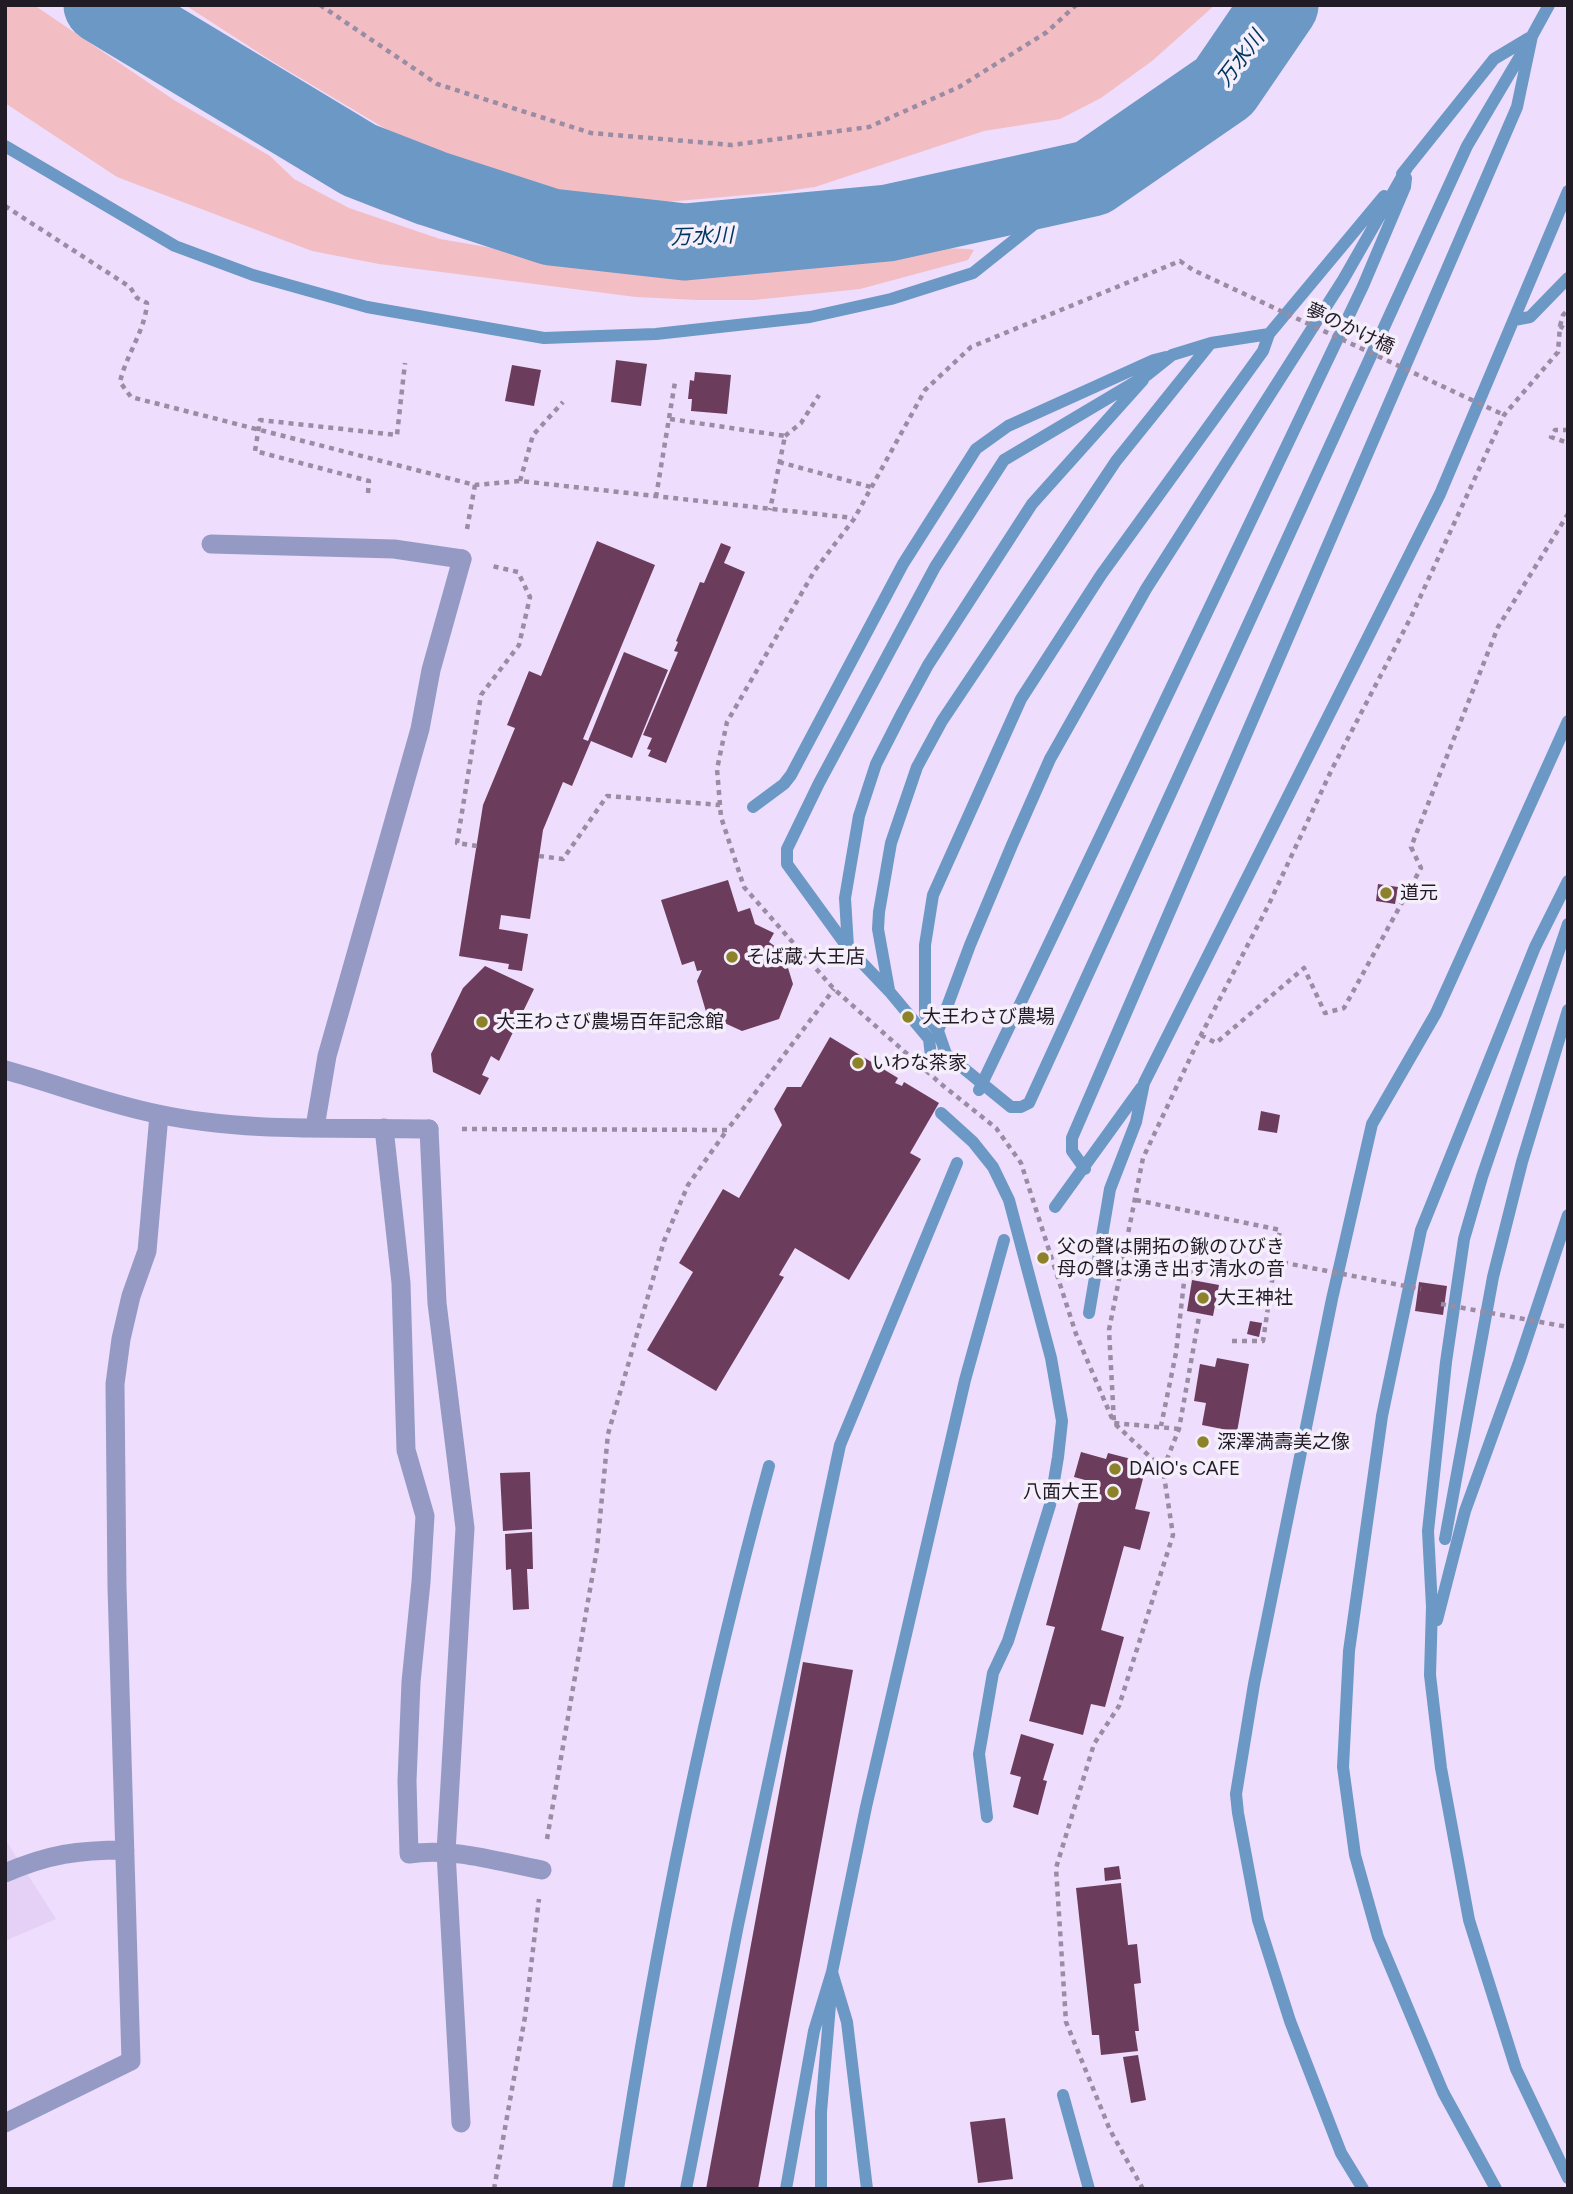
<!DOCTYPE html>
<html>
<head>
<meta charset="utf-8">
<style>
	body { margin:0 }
	#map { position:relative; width:1573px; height:2194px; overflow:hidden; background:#eeddfc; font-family:Figtree,sans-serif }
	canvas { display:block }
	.frame { position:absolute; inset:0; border:7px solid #211b26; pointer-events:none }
</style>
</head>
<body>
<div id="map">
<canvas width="1573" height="2194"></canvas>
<div class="frame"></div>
</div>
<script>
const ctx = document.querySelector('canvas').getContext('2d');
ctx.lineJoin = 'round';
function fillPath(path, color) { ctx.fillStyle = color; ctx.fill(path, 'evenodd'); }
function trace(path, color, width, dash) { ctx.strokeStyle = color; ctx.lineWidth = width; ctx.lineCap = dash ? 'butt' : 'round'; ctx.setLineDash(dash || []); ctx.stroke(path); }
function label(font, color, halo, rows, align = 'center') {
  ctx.font = font + ' Figtree,"Noto Sans JP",sans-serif'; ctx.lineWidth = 7; ctx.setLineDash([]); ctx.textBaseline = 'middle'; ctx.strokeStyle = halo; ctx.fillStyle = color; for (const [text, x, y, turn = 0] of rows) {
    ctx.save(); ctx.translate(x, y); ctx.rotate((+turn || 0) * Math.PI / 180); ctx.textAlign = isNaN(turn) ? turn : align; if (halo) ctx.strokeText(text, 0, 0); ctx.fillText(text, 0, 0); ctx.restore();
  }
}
const built = new Path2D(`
	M 5,1839 L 56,1919 L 5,1941 Z`);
const green = new Path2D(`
	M 5,5 L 34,5 L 174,100 L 270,156 L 294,179 L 349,208 L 440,239 L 633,272 C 735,278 837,260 939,248 L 969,249 L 974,250 L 968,260 L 860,289 L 754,300 L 698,300 L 636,297 L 379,264 L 312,251 L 117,177 L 5,103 Z
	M 185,5 L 1215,5 L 1152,61 L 1101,98 L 1060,119 L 984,131 L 815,187 L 780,192 L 621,206 L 544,198 L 458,172 L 270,60 Z`);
const stream = new Path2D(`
	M 5,146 L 175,246 L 253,275 L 367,307 L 544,338 L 656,334 L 810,317 L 891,299 L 973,273 L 1092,178
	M 1407,168 L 1343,280 L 1146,589 L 1050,759 L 1012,845 L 970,945 L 938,1031 L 946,1054 L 1011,1107 L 1021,1107 L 1029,1103 L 1467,146 L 1532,36
	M 1402,174 L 1494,59 L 1529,38
	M 1514,320 L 1530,317 L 1568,278
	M 753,807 L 784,784 L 791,775 L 903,564 L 976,449 L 1008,426 L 1154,360 L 1166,357
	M 1568,924 L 1482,1177 L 1464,1239 L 1446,1362 L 1428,1531 L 1432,1607 L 1430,1675 L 1441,1768 L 1469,1920 L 1516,2069 L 1568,2178
	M 848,947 L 845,898 L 859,816 L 876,764 L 902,713 L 928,665 L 1032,504 L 1143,380
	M 889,990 L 878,929 L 879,912 L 891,843 L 917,767 L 942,721 L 1116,461 L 1210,344
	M 938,1031 L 925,1014 L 925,945 L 933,895 L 1021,699 L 1101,575 L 1263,351 L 1269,334
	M 931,1056 L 929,1039 L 889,991 L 848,948 L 787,864 L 787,849 L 819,783 L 935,567 L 1004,460 L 1147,375 L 1172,355 L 1211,343 L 1269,334 L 1384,196
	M 979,1090 L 1363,286 L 1405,187 L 1406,178
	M 941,1113 L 973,1142 L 993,1167 L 1009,1200 L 1051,1358 L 1062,1421 L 1058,1457 L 1050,1505 L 1008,1641 L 993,1673 L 979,1754 L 987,1817
	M 1085,1169 L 1072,1151 L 1072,1138 L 1517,107 L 1532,36 L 1549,5
	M 1055,1207 L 1141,1088
	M 1089,1313 L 1110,1189 L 1136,1122 L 1144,1083 L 1440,494 L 1568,191
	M 1445,1539 L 1493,1277 L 1522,1162 L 1568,1010
	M 1437,1620 L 1465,1511 L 1519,1362 L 1568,1215
	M 832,1972 L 847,2022 L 867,2189
	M 1063,2095 L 1089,2189
	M 618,2189 C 655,1945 704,1703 769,1466
	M 686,2189 L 738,1925 L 840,1445 L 957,1163
	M 786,2189 L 814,2031 L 832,1972 L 866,1807 L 965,1380 L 1004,1240
	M 821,2189 L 821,2112 L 831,1993
	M 1363,2189 L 1341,2153 L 1290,2021 L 1258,1920 L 1238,1813 L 1236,1794 L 1254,1684 L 1332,1299 L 1372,1124 L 1436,1013 L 1568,721
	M 1496,2189 L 1443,2092 L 1378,1937 L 1355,1855 L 1343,1767 L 1349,1651 L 1382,1416 L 1421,1230 L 1535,947 L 1568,881`);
const river = new Path2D(`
	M 102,5 L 359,160 L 431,188 L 551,227 L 685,242 L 888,223 L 1092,178 L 1224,87 L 1280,5`);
const building = new Path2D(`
	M 616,360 L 647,364 L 641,406 L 611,402 Z
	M 512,365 L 541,370 L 534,406 L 505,401 Z
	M 695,372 L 731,375 L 727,414 L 691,411 L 692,399 L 688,399 L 690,380 L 694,381 Z
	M 597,541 L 655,565 L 583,739 L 588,741 L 624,652 L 668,670 L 632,758 L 591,741 L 572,786 L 563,782 L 543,830 L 530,919 L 501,915 L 499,929 L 528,934 L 522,971 L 508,969 L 509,964 L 459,956 L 483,805 L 515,728 L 507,725 L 529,671 L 541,676 Z
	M 721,543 L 731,547 L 724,563 L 745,572 L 666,763 L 648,756 L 651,750 L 647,749 L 652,738 L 643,735 L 678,652 L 674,651 L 678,642 L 676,641 L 700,582 L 704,583 Z
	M 728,880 L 738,912 L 750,908 L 755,924 L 774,933 L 769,942 L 783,952 L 793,984 L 779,1019 L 742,1031 L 707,1015 L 697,981 L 702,970 L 697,971 L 694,961 L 682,965 L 661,900 Z
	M 1378,884 L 1398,887 L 1395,904 L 1376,901 Z
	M 485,966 L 534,989 L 499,1061 L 491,1056 L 482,1075 L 489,1078 L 480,1095 L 433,1072 L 431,1054 L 463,988 Z
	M 830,1037 L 898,1078 L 895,1083 L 902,1086 L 904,1082 L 939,1103 L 910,1153 L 921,1159 L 849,1280 L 795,1248 L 779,1275 L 784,1277 L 716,1391 L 647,1350 L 693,1272 L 679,1263 L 723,1189 L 739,1198 L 782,1125 L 774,1109 L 787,1087 L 801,1087 Z
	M 1261,1111 L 1280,1115 L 1277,1133 L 1258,1130 Z
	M 1192,1280 L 1219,1285 L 1213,1316 L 1187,1311 Z
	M 1419,1282 L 1447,1286 L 1443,1315 L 1415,1311 Z
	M 1250,1321 L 1262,1323 L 1259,1337 L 1247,1334 Z
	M 1217,1358 L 1249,1364 L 1237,1432 L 1202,1425 L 1206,1403 L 1194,1401 L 1200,1364 L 1215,1367 Z
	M 1081,1452 L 1106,1459 L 1108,1453 L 1139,1461 L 1136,1469 L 1145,1471 L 1135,1509 L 1150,1512 L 1140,1550 L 1124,1546 L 1101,1630 L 1124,1637 L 1105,1707 L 1091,1704 L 1083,1735 L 1029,1721 L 1055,1627 L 1046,1625 L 1085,1480 L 1074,1477 Z
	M 530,1472 L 532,1529 L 503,1531 L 500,1473 Z
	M 532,1532 L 533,1569 L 527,1569 L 529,1609 L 513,1610 L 511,1569 L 506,1570 L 505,1534 Z
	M 803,1662 L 853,1670 L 758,2189 L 706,2189 Z
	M 1021,1734 L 1054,1744 L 1043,1780 L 1047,1781 L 1038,1815 L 1013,1807 L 1021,1777 L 1010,1774 Z
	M 1119,1866 L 1121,1879 L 1105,1881 L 1104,1868 Z
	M 1121,1883 L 1128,1945 L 1137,1944 L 1141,1983 L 1134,1984 L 1139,2031 L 1135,2031 L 1138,2051 L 1101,2055 L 1099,2035 L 1092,2035 L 1076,1888 Z
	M 1138,2055 L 1146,2100 L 1131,2103 L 1123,2057 Z
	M 1005,2118 L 1013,2179 L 978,2183 L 970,2122 Z`);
const path = new Path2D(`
	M 320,5 L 437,84 L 591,133 L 732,145 L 869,127 L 959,87 L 1047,32 L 1076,5
	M 5,206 L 130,287 L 137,298 L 147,303 C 145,331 126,355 120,382 L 131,397 L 475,485 L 520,481 L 853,518
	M 1560,326 L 1563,315 L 1568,310
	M 670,419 L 785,436 L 770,510
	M 1568,430 L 1555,430 L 1551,437 L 1568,443
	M 785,436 L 801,423 L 819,395
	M 779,462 L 871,487
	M 520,481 L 533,435 L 563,402
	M 368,493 L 369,481 L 255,451 L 260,420 L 397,435 L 405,363
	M 656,497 L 675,382
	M 467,529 L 475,485
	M 477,846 L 457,843 L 481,695 L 519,645 L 530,597 L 518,572 L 492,566
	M 539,856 L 563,859 L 607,796 L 720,805
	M 1201,1035 L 1216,1043 L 1304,968 L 1325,1013 L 1344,1008 L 1421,868 L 1411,847 L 1498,627 L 1568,514
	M 462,1129 L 727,1130 L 834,989
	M 1136,1200 L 1280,1230 L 1275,1261 L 1185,1273 L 1176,1353 L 1161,1426
	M 1441,1304 L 1568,1327
	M 1232,1341 L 1263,1341 L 1275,1261 L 1421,1289
	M 1179,1429 L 1114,1423 L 1076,1334 L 1021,1163 L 996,1128 L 941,1084 L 834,989 L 744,887 L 721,817 L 717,769 L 727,722 L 815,570 L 854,519 L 925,390 L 971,347 L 1180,261 L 1193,270 L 1504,415
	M 1163,1469 L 1179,1429 L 1199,1317
	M 547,1839 L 597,1549 L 608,1434 L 664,1241 L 688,1185 L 727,1130
	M 494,2189 L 525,2017 L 539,1899
	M 1143,2189 L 1110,2130 L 1066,2022 L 1056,1868 L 1094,1744 L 1119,1706 L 1173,1535 L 1163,1469 L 1114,1423 L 1109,1330 L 1143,1158 L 1201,1035 L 1269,904 L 1332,769 L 1411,617 L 1504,415 L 1558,352 L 1560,326 L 1568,331`);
const service = new Path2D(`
	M 211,544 L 394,549 L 462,559
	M 384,1128 L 401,1283 L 406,1450 L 425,1516 L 421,1582 L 411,1682 L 407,1781 L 409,1854 C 453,1847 499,1862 542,1870
	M 429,1129 L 437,1303 L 465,1528 L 446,1852 L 461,2123
	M 5,1873 C 49,1854 78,1850 125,1850
	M 5,2123 L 131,2061 L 117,1587 L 115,1384 L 121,1339 L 131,1296 L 147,1251 L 159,1115`);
const minor = new Path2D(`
	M 315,1127 L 327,1056 L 420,729 L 431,670 L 462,559`);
const tertiary = new Path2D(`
	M 5,1070 C 57,1084 106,1104 158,1114 C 246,1133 340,1127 429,1129`);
const markers = [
	[1386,893,7,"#8d8229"],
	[732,957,7,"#8d8229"],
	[908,1017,7,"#8d8229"],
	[482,1022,7,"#8d8229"],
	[858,1063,7,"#8d8229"],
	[1043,1258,7,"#8d8229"],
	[1203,1298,7,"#8d8229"],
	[1203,1442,7,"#8d8229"],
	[1115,1469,7,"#8d8229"],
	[1113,1492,7,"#8d8229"]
];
const streetNames = [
	["夢のかけ橋",1350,329,25]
];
const poiNames = [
	["道元",1400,893],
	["そば蔵 大王店",746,957],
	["大王わさび農場",922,1017],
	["大王わさび農場百年記念館",496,1022],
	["いわな茶家",872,1063],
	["父の聲は開拓の鍬のひびき",1057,1247],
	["母の聲は湧き出す清水の音",1057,1269],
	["大王神社",1217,1298],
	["深澤満壽美之像",1217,1442],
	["DAIO's CAFE",1129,1469],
	["八面大王",1099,1492,"right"]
];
const waterNames = [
	["万水川",1241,59,-53],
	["万水川",702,237,-2]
];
fillPath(built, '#e5d1f6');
fillPath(green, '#f2bec4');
trace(stream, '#6b98c4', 12);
trace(river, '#6b98c4', 77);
fillPath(building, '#6c3c5d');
trace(path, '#998ca3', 4.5, [5, 5]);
trace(service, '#959ac5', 19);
trace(minor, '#959ac5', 19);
trace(tertiary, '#959ac5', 19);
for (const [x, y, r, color] of markers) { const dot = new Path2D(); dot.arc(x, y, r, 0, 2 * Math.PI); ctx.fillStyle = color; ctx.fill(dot); trace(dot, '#f5effb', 2.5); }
label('19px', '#211b26', '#f5effb', streetNames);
label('19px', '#211b26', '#f5effb', poiNames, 'left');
label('italic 21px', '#00355e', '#f5effb', waterNames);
</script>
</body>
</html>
